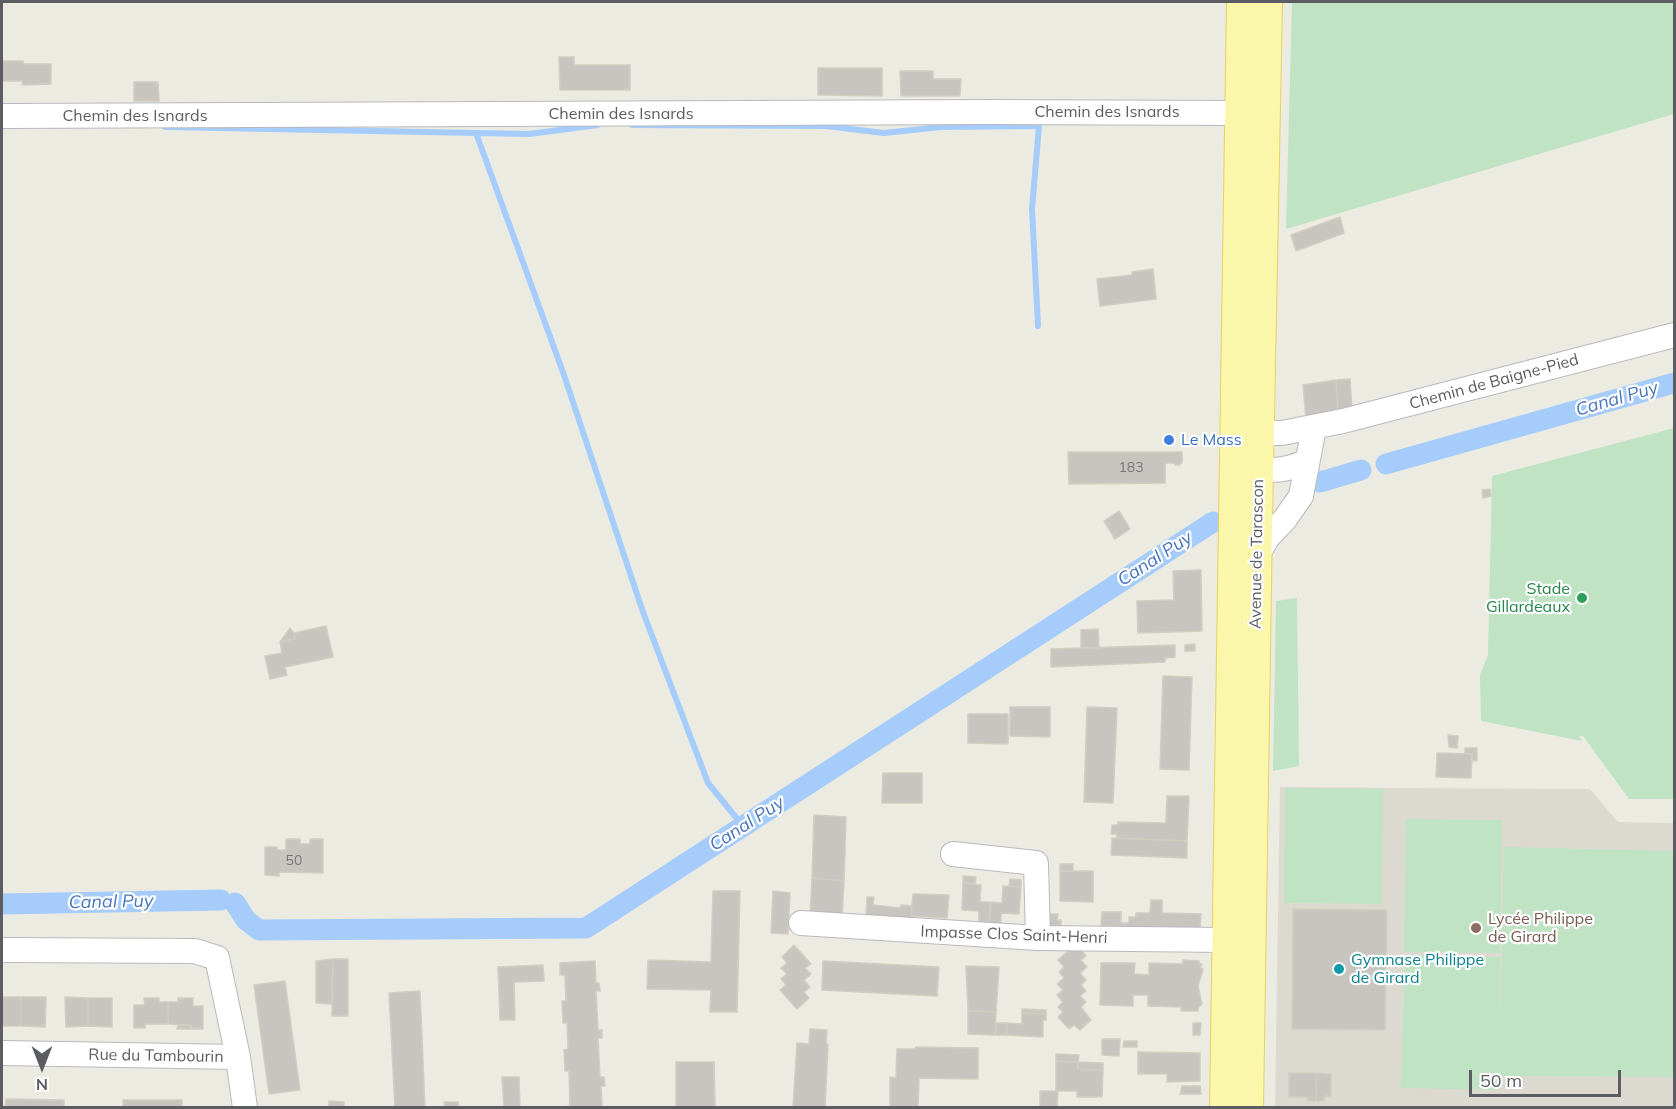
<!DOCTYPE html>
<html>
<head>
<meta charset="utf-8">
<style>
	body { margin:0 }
	#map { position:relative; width:1676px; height:1109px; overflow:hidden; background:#ecebe2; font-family:Mulish,sans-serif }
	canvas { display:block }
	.frame { position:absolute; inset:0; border:3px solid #5b5d62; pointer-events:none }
	.north { position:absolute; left:12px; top:1037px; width:60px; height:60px; -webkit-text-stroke:4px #fff; paint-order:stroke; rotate:180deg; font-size:16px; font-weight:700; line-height:24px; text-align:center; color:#5b5d62 }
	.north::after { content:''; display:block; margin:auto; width:21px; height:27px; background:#5b5d62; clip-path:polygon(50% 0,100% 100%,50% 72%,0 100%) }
	.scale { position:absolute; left:1469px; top:1070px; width:152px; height:27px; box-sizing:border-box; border:3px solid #5b5d62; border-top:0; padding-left:8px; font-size:18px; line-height:21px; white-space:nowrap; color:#5b5d62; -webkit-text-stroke:4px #fff; paint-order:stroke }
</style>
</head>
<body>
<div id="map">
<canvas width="1676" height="1109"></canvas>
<div class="frame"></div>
<div class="north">N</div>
<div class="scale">50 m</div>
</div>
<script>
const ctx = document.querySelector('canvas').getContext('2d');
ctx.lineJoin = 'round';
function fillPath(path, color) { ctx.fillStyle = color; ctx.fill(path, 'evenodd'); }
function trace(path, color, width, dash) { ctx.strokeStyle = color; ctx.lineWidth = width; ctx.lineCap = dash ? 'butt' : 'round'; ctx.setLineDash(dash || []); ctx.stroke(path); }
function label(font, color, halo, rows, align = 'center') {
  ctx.font = font + ' Mulish,sans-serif'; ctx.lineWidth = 4.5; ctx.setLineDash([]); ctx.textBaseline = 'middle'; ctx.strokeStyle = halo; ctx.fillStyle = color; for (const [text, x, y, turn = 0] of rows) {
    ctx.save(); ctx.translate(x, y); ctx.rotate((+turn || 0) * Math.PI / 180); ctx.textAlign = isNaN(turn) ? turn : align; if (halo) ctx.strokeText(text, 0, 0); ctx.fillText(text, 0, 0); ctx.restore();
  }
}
const education = new Path2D(`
	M 1280,787 L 1590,789 L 1618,822 L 1674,823 L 1674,1107 L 1275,1108 Z`);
const green = new Path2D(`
	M 1292,2 L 1674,2 L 1674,114 L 1286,229 Z
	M 1674,428 L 1674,799 L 1629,799 L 1583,736 L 1579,736 L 1582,741 L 1481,721 L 1480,675 L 1488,655 L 1492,476 Z
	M 1297,598 L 1299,766 L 1273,771 L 1276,601 Z
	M 1285,788 L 1383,789 L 1382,904 L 1284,903 Z
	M 1406,819 L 1502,820 L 1500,953 L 1404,952 Z
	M 1504,847 L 1674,851 L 1674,1077 L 1500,1076 L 1499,1090 L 1401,1088 L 1405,955 L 1500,957 L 1500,1032 Z`);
const stream = new Path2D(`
	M 632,125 L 826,126 L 884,133 L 941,127 L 1039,126 L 1032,209 L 1038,326
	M 165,127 L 529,134 L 598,125
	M 476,133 L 564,375 L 643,612 L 708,783 L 743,826`);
const canal = new Path2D(`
	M 1386,464 L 1674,383
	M 1320,482 L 1361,470
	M 235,903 L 246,920 L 259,930 L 586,928 L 1213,522
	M 2,904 L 221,900`);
const building = new Path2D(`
	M 559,57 L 574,57 L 574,65 L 630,65 L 630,90 L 560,90 Z
	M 2,61 L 23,61 L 23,64 L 51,64 L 51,84 L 22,85 L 23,81 L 2,81 Z
	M 818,68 L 882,68 L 882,96 L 818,95 Z
	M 900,71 L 933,71 L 933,79 L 961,79 L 960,96 L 901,96 Z
	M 134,82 L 158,82 L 159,101 L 134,101 Z
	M 1340,217 L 1344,233 L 1296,251 L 1291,235 Z
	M 1153,269 L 1156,299 L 1100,306 L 1097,279 L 1132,275 L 1132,272 Z
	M 1350,379 L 1352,409 L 1338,412 L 1336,380 Z
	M 1336,380 L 1338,412 L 1306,419 L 1303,385 Z
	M 1068,452 L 1182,452 L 1182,463 L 1180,463 L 1180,465 L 1175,465 L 1175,463 L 1165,463 L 1165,483 L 1069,484 Z
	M 1490,489 L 1491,496 L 1483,498 L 1482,490 Z
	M 1119,511 L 1130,529 L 1115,539 L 1104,521 Z
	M 1201,570 L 1202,631 L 1138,633 L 1137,601 L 1174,600 L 1173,571 Z
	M 326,626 L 333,657 L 285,667 L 287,675 L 270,679 L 265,656 L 282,653 L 280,642 L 295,639 L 294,633 Z
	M 290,628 L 294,633 L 295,639 L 280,642 Z
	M 1098,629 L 1099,648 L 1081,648 L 1081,630 Z
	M 1195,644 L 1195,651 L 1185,651 L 1185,645 Z
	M 1175,645 L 1175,657 L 1165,658 L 1165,662 L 1051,667 L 1051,649 Z
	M 1163,676 L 1192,677 L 1189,770 L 1160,769 Z
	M 1010,707 L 1050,707 L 1050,737 L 1010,736 Z
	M 1087,707 L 1117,708 L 1113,803 L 1084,802 Z
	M 968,714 L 1008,714 L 1008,744 L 968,743 Z
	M 1448,735 L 1458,736 L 1457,748 L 1449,747 Z
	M 1465,748 L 1477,748 L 1477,761 L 1471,760 L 1472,754 L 1465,753 Z
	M 1437,753 L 1472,754 L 1471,778 L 1436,777 Z
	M 883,773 L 922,773 L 922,803 L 882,803 Z
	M 1167,796 L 1189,796 L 1187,841 L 1117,838 L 1117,834 L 1111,834 L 1112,825 L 1118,825 L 1118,822 L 1166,823 Z
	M 814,815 L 846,817 L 844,881 L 812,878 Z
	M 1112,838 L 1187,841 L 1187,858 L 1111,855 Z
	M 286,839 L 300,839 L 300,844 L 310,844 L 310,839 L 323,839 L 323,873 L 279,872 L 279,876 L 265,875 L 265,847 L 277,847 L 277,850 L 286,850 Z
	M 1060,864 L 1073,864 L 1073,871 L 1060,871 Z
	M 1060,871 L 1093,871 L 1093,902 L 1060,901 Z
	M 963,876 L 976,877 L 975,884 L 963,883 Z
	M 812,878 L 844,881 L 842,918 L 810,917 Z
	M 1010,879 L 1021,880 L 1021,887 L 1009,886 Z
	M 963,883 L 981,885 L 980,902 L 991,902 L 989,923 L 979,923 L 979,911 L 962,910 Z
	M 1003,886 L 1021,887 L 1019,914 L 1001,913 L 1001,924 L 989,923 L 991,902 L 1002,903 Z
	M 713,891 L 740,891 L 737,1012 L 710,1012 L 711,990 L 647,989 L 648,960 L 711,962 Z
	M 773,891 L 790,893 L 788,934 L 771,933 Z
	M 913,894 L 949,895 L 947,918 L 911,916 Z
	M 867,897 L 874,897 L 873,905 L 900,908 L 901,905 L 912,906 L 911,922 L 866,916 Z
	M 1151,900 L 1162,900 L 1162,913 L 1201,914 L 1200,929 L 1101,926 L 1102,912 L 1121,912 L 1121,923 L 1129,923 L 1129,917 L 1136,917 L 1136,913 L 1150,913 Z
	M 1293,909 L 1387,910 L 1385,1030 L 1292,1029 Z
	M 1048,914 L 1058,914 L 1057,920 L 1061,920 L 1061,927 L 1048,927 Z
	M 1076,944 L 1086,956 L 1081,960 L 1087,967 L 1080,973 L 1086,980 L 1081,985 L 1086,991 L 1080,996 L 1086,1002 L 1081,1007 L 1091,1020 L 1080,1030 L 1074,1025 L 1069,1029 L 1058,1017 L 1063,1012 L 1058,1007 L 1063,1002 L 1057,995 L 1063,990 L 1057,984 L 1064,978 L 1059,972 L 1064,967 L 1058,960 Z
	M 794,945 L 811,964 L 805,968 L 811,974 L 804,980 L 810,987 L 804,992 L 809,998 L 797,1009 L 780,990 L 786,985 L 781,979 L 787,974 L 781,968 L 787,963 L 782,957 Z
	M 333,959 L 332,1004 L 316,1003 L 316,961 Z
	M 333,959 L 348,959 L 348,1016 L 332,1016 Z
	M 1183,960 L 1199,961 L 1199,964 L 1202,964 L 1200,967 L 1203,969 L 1198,986 L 1202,1004 L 1198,1008 L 1198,1011 L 1181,1011 L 1181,1007 L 1148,1006 L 1148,995 L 1133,995 L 1133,1006 L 1100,1005 L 1101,963 L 1135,963 L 1134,974 L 1149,975 L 1149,963 L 1183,964 Z
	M 595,961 L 596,983 L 599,983 L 600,991 L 596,991 L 598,1030 L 602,1030 L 602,1038 L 598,1038 L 600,1077 L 604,1077 L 605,1086 L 601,1086 L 602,1108 L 556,1108 L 570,1106 L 569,1071 L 565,1071 L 564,1050 L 568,1049 L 567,1023 L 563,1023 L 562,1001 L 566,1001 L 565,975 L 560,975 L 560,963 Z
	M 823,961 L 939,967 L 937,996 L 822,990 Z
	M 543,965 L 544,981 L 514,982 L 515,1020 L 500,1020 L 498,967 Z
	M 966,966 L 999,967 L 996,1012 L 968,1011 Z
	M 285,981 L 300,1090 L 269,1094 L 254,985 Z
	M 420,991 L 425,1108 L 395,1108 L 389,993 Z
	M 2,997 L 21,997 L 21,1026 L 2,1026 Z
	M 21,997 L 46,997 L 45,1027 L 21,1026 Z
	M 65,997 L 88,998 L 88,1026 L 66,1027 Z
	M 88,998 L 112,998 L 112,1027 L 88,1026 Z
	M 144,998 L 159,998 L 159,1002 L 168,1002 L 168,1024 L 145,1024 L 145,1028 L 134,1028 L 134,1005 L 145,1005 Z
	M 178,998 L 193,998 L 193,1006 L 203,1006 L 203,1029 L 192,1029 L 191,1025 L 168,1024 L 168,1002 L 178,1002 Z
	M 1022,1009 L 1046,1010 L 1046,1014 L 1022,1013 Z
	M 968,1011 L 996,1012 L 995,1035 L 968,1034 Z
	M 1022,1013 L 1046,1014 L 1046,1020 L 1043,1020 L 1043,1037 L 1006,1035 L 1007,1023 L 1022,1024 Z
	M 996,1023 L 1007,1023 L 1006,1035 L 995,1035 Z
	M 1193,1023 L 1201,1023 L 1200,1035 L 1193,1035 Z
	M 178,1025 L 191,1025 L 192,1029 L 177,1029 Z
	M 810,1029 L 827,1030 L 826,1044 L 828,1044 L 825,1108 L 793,1108 L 797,1043 L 809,1044 Z
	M 1102,1039 L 1120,1039 L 1119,1056 L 1102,1055 Z
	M 1124,1041 L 1137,1041 L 1137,1047 L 1123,1047 Z
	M 916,1047 L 978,1048 L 978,1079 L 919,1078 L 918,1108 L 890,1108 L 890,1077 L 896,1078 L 897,1049 L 915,1049 Z
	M 1138,1052 L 1200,1053 L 1200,1081 L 1167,1082 L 1167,1074 L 1138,1074 Z
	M 1056,1054 L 1079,1055 L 1078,1062 L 1056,1061 Z
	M 1056,1061 L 1078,1062 L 1078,1069 L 1103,1070 L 1102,1097 L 1077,1097 L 1077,1091 L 1058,1091 L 1057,1108 L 1040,1108 L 1040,1091 L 1056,1091 Z
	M 676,1062 L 714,1062 L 715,1108 L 676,1108 Z
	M 1078,1062 L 1103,1063 L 1103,1070 L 1078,1069 Z
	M 1289,1073 L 1317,1073 L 1316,1101 L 1307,1101 L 1308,1097 L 1289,1097 Z
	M 1317,1073 L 1331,1074 L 1331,1096 L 1324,1096 L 1324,1101 L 1316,1101 Z
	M 502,1077 L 519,1077 L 520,1108 L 504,1108 Z
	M 1182,1086 L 1200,1086 L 1201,1094 L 1180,1094 Z
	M 6,1099 L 64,1100 L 64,1108 L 5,1108 Z
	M 123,1100 L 182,1100 L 182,1108 L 123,1108 Z
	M 329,1101 L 344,1102 L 344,1108 L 329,1108 Z
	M 444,1102 L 458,1102 L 459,1108 L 445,1107 Z`);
const minor = new Path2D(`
	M 2,116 L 989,112 L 1240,113
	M 1246,443 L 1259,433 L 1282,433 L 1343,421 L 1674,335
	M 1244,457 C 1260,476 1287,471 1307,461
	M 1256,558 L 1267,538 L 1285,519 L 1301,496 L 1314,428
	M 953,854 L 1036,863 L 1038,938
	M 801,923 L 1038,938 L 1226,940
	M 2,950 L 195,951 L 217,958 L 238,1057 L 245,1108
	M 2,1053 L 238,1057`);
const major = new Path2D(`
	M 1225,1108 L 1242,2
	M 1248,1108 L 1257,522 L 1267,2`);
const markers = [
	[1169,440,6,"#3f7fe0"],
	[1582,598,6,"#2e9e5b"],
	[1476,928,6,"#8d6e63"],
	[1339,969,6,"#0f9aa8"]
];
const numberNames = [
	["183",1131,468],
	["50",294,861]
];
const streetNames = [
	["Chemin des Isnards",1107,112],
	["Chemin des Isnards",621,114],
	["Chemin des Isnards",135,116],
	["Chemin de Baigne-Pied",1494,382,-15],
	["Avenue de Tarascon",1257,554,-89],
	["Impasse Clos Saint-Henri",1014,935,2],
	["Rue du Tambourin",156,1056,1]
];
const shopNames = [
	["Le Mass",1181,440]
];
const leisureNames = [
	["Stade",1570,589],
	["Gillardeaux",1570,607]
];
const educationNames = [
	["Lycée Philippe",1488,919],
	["de Girard",1488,937]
];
const cultureNames = [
	["Gymnase Philippe",1351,960],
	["de Girard",1351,978]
];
const waterNames = [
	["Canal Puy",1617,399,-16],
	["Canal Puy",1155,559,-33],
	["Canal Puy",747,824,-33],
	["Canal Puy",111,902,-1]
];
fillPath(education, '#dcdad0');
fillPath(green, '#c0e3c4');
trace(stream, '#a5ccfa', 6);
trace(canal, '#a5ccfa', 21);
fillPath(building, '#c8c5c0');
trace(building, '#d1cdc1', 1.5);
trace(minor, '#b8b9be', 26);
trace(major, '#e8d15f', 32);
trace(minor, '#fff', 24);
trace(major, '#faf6aa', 30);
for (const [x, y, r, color] of markers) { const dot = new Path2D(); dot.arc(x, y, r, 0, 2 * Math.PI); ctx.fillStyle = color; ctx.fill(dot); trace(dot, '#fff', 2); }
label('14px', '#76777a', null, numberNames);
label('16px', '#5b5d62', '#fff', streetNames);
label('16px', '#366cbe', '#fff', shopNames, 'left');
label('16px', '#27864d', '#fff', leisureNames, 'right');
label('16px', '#785e54', '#fff', educationNames, 'left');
label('16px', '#0d838f', '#fff', cultureNames, 'left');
label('italic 18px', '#4975bb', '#fff', waterNames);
</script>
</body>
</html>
